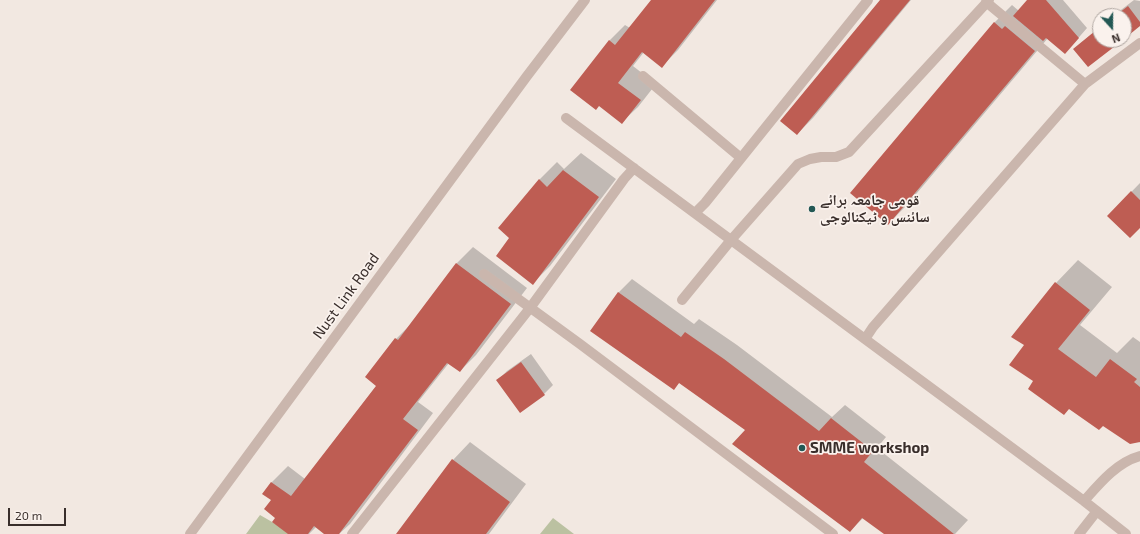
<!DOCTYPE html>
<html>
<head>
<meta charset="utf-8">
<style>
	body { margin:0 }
	#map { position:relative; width:1140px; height:534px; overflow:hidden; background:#f2e8e1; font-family:"Exo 2",sans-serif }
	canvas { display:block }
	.north { position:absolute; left:1092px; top:8px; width:40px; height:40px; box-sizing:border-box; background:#faf2ed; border:1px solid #ada49f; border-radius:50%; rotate:159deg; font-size:11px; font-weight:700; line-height:16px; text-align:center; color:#392e2b }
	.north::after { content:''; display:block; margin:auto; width:14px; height:18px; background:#235854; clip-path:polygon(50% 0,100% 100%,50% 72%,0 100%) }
	.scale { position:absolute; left:8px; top:508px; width:58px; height:18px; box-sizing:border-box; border:2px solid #392e2b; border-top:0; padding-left:5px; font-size:12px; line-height:14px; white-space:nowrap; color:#392e2b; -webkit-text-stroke:3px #faf2ed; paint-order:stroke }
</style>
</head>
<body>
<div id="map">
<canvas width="1140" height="534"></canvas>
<div class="north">N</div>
<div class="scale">20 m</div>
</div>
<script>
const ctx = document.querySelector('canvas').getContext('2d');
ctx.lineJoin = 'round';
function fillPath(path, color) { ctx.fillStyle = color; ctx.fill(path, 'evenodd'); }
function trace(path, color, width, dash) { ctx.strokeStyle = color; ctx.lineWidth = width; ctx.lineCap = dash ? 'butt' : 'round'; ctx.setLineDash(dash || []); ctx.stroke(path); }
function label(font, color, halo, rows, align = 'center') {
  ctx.font = font + ' "Exo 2","Noto Naskh Arabic",sans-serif'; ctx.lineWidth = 3.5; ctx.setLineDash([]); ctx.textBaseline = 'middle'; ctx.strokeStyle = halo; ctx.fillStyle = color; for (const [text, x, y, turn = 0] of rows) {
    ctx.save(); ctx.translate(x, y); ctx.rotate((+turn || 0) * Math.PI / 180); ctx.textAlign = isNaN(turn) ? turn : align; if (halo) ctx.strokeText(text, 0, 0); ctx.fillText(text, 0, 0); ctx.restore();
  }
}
const green = new Path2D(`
	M 260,515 L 293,534 L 246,534 Z
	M 553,518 L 574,534 L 540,534 Z`);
const shadow = new Path2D(`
	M 652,0 L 717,0 L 678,50 L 662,66 L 644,52 L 633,66 L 656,84 L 638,107 L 622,122 L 609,41 L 625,25 L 630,28 Z
	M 882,0 L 911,0 L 813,118 L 797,134 Z
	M 1028,0 L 1063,0 L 1087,28 L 1074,43 L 1048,38 L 906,206 L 888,224 L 994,23 L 1012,5 L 1019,11 Z
	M 1134,0 L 1140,1 L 1140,25 L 1124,38 L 1124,16 L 1113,16 Z
	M 1100,27 L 1100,40 L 1121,40 L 1074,49 Z
	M 581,153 L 616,179 L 550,266 L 533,283 L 510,238 L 499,228 L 540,179 L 557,162 L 564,169 Z
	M 1140,183 L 1140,227 L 1108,216 Z
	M 473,247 L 527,288 L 476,355 L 460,371 L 449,363 L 418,402 L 433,413 L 350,524 L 339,534 L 326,534 L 316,527 L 309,534 L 289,534 L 276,517 L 272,500 L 264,493 L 272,482 L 288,466 L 305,479 L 377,385 L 396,339 L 412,323 L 457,263 Z
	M 1078,260 L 1112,287 L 1080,325 L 1117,353 L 1133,337 L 1140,342 L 1140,443 L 1139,441 L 1034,381 L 1025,345 L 1056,283 Z
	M 632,279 L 694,324 L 699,319 L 737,345 L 832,417 L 845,405 L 886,437 L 877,448 L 968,520 L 955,534 L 886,534 L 863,518 L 850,531 L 747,430 L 680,382 L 674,388 L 618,293 Z
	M 531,354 L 553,385 L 544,394 L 498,380 L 507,371 Z
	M 470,442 L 526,484 L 489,534 L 397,534 L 453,460 Z`);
const building = new Path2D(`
	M 651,0 L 715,0 L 662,68 L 642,52 L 618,83 L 641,100 L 622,124 L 599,106 L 596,110 L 570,90 L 609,40 L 615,45 Z
	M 880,0 L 910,0 L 797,135 L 780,121 Z
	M 1027,0 L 1046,0 L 1079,38 L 1065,54 L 1046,38 L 1043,41 L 1013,16 Z
	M 1128,6 L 1140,22 L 1140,26 L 1124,39 L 1124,16 L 1115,16 Z
	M 994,22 L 1002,29 L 1005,26 L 1035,51 L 888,225 L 850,193 Z
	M 1100,27 L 1100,40 L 1123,40 L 1088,67 L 1073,49 Z
	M 563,170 L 599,197 L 533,285 L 496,256 L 509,238 L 498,228 L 539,179 L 547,187 Z
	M 1131,191 L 1140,200 L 1140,228 L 1130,238 L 1107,216 Z
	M 456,263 L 511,304 L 460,372 L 447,363 L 403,419 L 418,430 L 339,534 L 324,534 L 314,526 L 308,534 L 288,534 L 272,522 L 275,518 L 264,509 L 271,500 L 262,494 L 271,482 L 291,496 L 376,386 L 365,377 L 395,338 L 398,340 Z
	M 1055,282 L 1090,310 L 1058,349 L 1096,377 L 1110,359 L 1137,379 L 1134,382 L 1140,387 L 1140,442 L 1130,444 L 1103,426 L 1099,430 L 1069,409 L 1064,415 L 1028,389 L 1033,381 L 1009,365 L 1024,345 L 1011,337 Z
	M 618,292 L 681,337 L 685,332 L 724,359 L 819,431 L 831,418 L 873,451 L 864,462 L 954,534 L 884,534 L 862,518 L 850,532 L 732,444 L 745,430 L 679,383 L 674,390 L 590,331 Z
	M 521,362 L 545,395 L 520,413 L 496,380 Z
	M 452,459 L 510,502 L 486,534 L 396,534 Z`);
const minor = new Path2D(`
	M 986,2 L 1085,84
	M 643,76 L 741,158
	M 566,118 L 1084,501 L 1126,534
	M 695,213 L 705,203 L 868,0
	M 484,274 L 580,344 L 833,534
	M 682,300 L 731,240 L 798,164 L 810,159 L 821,157 L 836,157 L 849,152 L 989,0
	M 865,339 L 873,327 L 1085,84 L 1140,43
	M 1084,501 C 1099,484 1117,462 1140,456
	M 190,534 L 527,76 L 585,0
	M 352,534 L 530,308 L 624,179 L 634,168
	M 1079,534 L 1097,511`);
const markers = [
	[812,209,4,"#235854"],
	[802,448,4,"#235854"]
];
const poiNames = [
	["قومی جامعہ برائے",820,200],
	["سائنس و ٹیکنالوجی",820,217],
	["SMME workshop",810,448]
];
const streetNames = [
	["Nust Link Road",346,296,-54]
];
fillPath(green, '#bbc1a1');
fillPath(shadow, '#0003');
fillPath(building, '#be5d53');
trace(minor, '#cab6ad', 10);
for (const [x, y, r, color] of markers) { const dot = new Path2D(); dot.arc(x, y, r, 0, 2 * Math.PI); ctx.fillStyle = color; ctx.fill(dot); trace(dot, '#faf2ed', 1.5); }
label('bold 15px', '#392e2b', '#faf2ed', poiNames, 'left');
label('15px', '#392e2b', '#faf2ed', streetNames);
</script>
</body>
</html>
